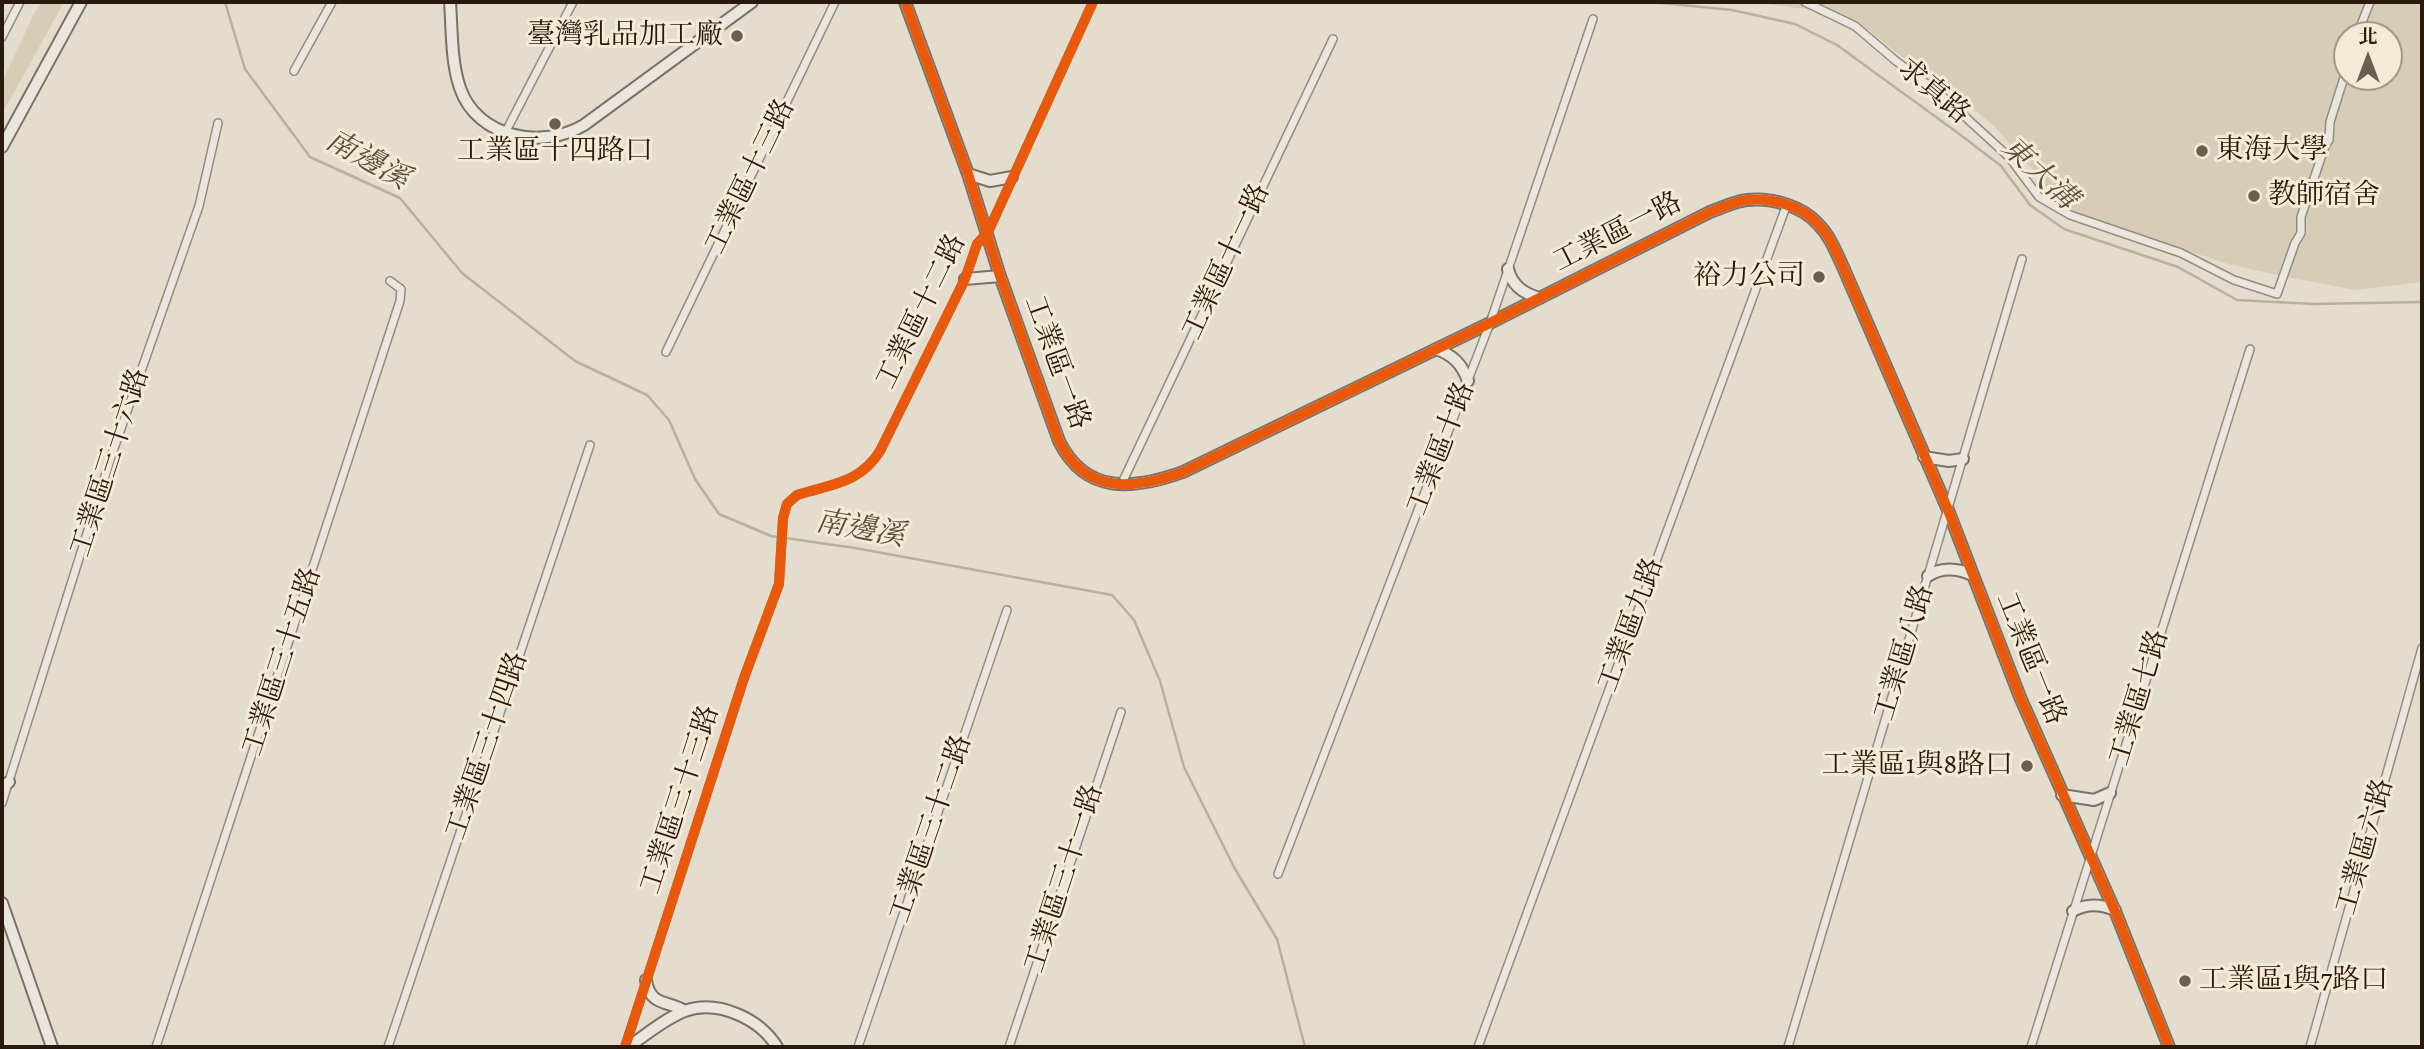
<!DOCTYPE html>
<html>
<head>
<meta charset="utf-8">
<style>
	body { margin:0 }
	#map { position:relative; width:2424px; height:1049px; overflow:hidden; background:#e4dccc; font-family:Alegreya,"Noto Serif TC",serif }
	canvas { display:block }
	.frame { position:absolute; inset:0; border:4px solid #291a0d; pointer-events:none }
	.north { position:absolute; left:2333px; top:21px; width:70px; height:70px; box-sizing:border-box; background:#f4ead7; border:2px solid #a39786; border-radius:50%; rotate:0deg; font-size:19px; font-weight:700; line-height:28px; text-align:center; color:#291a0d }
	.north::after { content:''; display:block; margin:auto; width:24px; height:32px; background:#6a5e50; clip-path:polygon(50% 0,100% 100%,50% 72%,0 100%) }
</style>
</head>
<body>
<div id="map">
<canvas width="2424" height="1049"></canvas>
<div class="frame"></div>
<div class="north">北</div>
</div>
<script>
const ctx = document.querySelector('canvas').getContext('2d');
ctx.lineJoin = 'round';
function fillPath(path, color) { ctx.fillStyle = color; ctx.fill(path, 'evenodd'); }
function trace(path, color, width, dash) { ctx.strokeStyle = color; ctx.lineWidth = width; ctx.lineCap = dash ? 'butt' : 'round'; ctx.setLineDash(dash || []); ctx.stroke(path); }
function label(font, color, halo, rows, align = 'center') {
  ctx.font = font + ' Alegreya,"Noto Serif TC",serif'; ctx.lineWidth = 6; ctx.setLineDash([]); ctx.textBaseline = 'middle'; ctx.strokeStyle = halo; ctx.fillStyle = color; for (const [text, x, y, turn = 0] of rows) {
    ctx.save(); ctx.translate(x, y); ctx.rotate((+turn || 0) * Math.PI / 180); ctx.textAlign = isNaN(turn) ? turn : align; if (halo) ctx.strokeText(text, 0, 0); ctx.fillText(text, 0, 0); ctx.restore();
  }
}
const green = new Path2D(`
	M 43,2 L 64,2 L 2,114 L 2,82 L 35,12 Z
	M 1754,2 L 2422,2 L 2422,282 L 2355,290 L 2277,275 L 2228,264 L 2100,222 L 2060,206 L 2041,179 L 1994,126 L 1954,93 L 1919,70 L 1859,23 L 1805,9 ZM 2347,35 L 2389,35 L 2389,77 L 2347,77 Z`);
const stream = new Path2D(`
	M 225,2 L 245,69 L 310,157 L 400,198 L 462,273 L 575,361 L 647,395 L 669,420 L 695,479 L 719,514 L 771,536 L 855,548 L 1112,595 L 1134,620 L 1160,681 L 1184,767 L 1235,869 L 1277,939 L 1305,1047
	M 1651,2 L 1732,10 L 1795,24 L 1837,45 L 1962,136 L 2001,166 L 2030,205 L 2064,229 L 2178,267 L 2237,300 L 2314,304 L 2422,302`);
const street = new Path2D(`
	M 1805,2 L 1855,26 L 1896,61 L 1938,92 L 2009,157 L 2039,197 L 2070,215 L 2181,253 L 2234,280 L 2277,294 L 2295,243 L 2301,233 L 2301,217 L 2325,146 L 2329,140 L 2330,122 L 2347,68
	M 2357,35 L 2370,2
	M 2,37 L 20,2
	M 294,71 L 332,2
	M 505,133 L 573,2
	M 666,352 L 835,2
	M 1121,485 L 1333,39
	M 2,803 L 112,454 L 199,206 L 218,123
	M 1278,874 L 1490,323 L 1593,19
	M 156,1047 L 400,301 L 401,289 L 390,281
	M 388,1047 L 590,445
	M 625,1047 L 744,678 L 779,584 L 783,518 L 787,504 L 797,495 C 832,484 860,483 880,451 L 965,279 L 977,244 L 988,232 L 1093,2
	M 858,1047 L 1007,610
	M 1009,1047 L 1121,712
	M 1478,1047 L 1787,204
	M 1788,1047 L 2022,259
	M 2031,1047 L 2250,349
	M 2310,1047 L 2422,648`);
const secondary = new Path2D(`
	M 450,2 C 452,29 451,62 460,88 C 477,138 542,150 584,125 L 752,2
	M 905,2 L 968,174 L 1000,276 L 1059,441 C 1086,496 1135,489 1183,472 L 1490,323 L 1710,212 C 1722,208 1735,201 1747,200 C 1771,197 1802,206 1818,224 C 1830,236 1836,252 1843,267 L 1948,510 L 2020,697 L 2117,916 L 2169,1047
	M 2,147 L 81,2
	M 968,174 L 990,181 L 1012,177
	M 1508,269 C 1512,286 1524,294 1540,298
	M 965,279 L 1000,276
	M 1436,349 C 1453,355 1462,364 1468,381
	M 1924,457 L 1949,461 L 1963,459
	M 1928,576 C 1941,567 1958,568 1972,575
	M 2,786 L 9,782
	M 2062,795 L 2094,800 L 2110,793
	M 2,903 L 52,1047
	M 2073,911 C 2087,903 2100,904 2115,910
	M 646,980 C 650,1007 668,1000 685,1011
	M 628,1047 C 646,1035 664,1019 685,1011 C 718,999 760,1019 777,1047`);
const cycleway = new Path2D(`
	M 905,2 L 968,174 L 1000,276 L 1059,441 C 1086,496 1135,489 1183,472 L 1490,323 L 1710,212 C 1722,208 1735,201 1747,200 C 1771,197 1802,206 1818,224 C 1830,236 1836,252 1843,267 L 1948,510 L 2020,697 L 2117,916 L 2169,1047
	M 625,1047 L 744,678 L 779,584 L 783,518 L 787,504 L 797,495 C 832,484 860,483 880,451 L 965,279 L 977,244 L 988,232 L 1093,2`);
const markers = [
	[737,36,7,"#6a5e50"],
	[555,124,7,"#6a5e50"],
	[2202,151,7,"#6a5e50"],
	[2254,196,7,"#6a5e50"],
	[1819,277,7,"#6a5e50"],
	[2027,766,7,"#6a5e50"],
	[2185,981,7,"#6a5e50"]
];
const poiNames = [
	["臺灣乳品加工廠",723,36],
	["東海大學",2216,151,"left"],
	["工業區十四路口",555,152,"center"],
	["教師宿舍",2268,196,"left"],
	["裕力公司",1805,277],
	["工業區1與8路口",2013,766],
	["工業區1與7路口",2199,981,"left"]
];
const streetNames = [
	["求真路",1933,92,40],
	["工業區十三路",751,177,-64],
	["工業區一路",1618,233,-27],
	["工業區十一路",1227,262,-65],
	["工業區十二路",922,312,-64],
	["工業區一路",1056,363,70],
	["工業區十路",1442,449,-69],
	["工業區三十六路",111,463,-72],
	["工業區九路",1632,625,-70],
	["工業區八路",1905,653,-73],
	["工業區一路",2030,659,68],
	["工業區三十五路",283,662,-72],
	["工業區七路",2140,698,-73],
	["工業區三十四路",488,746,-71],
	["工業區三十三路",681,800,-72],
	["工業區三十二路",932,829,-71],
	["工業區六路",2366,847,-74],
	["工業區三十一路",1065,879,-72]
];
const waterNames = [
	["南邊溪",367,161,29],
	["東大溝",2038,174,43],
	["南邊溪",860,530,10]
];
fillPath(green, '#d7ccb5');
trace(stream, '#bcaf9a', 2.5);
trace(street, '#938c81', 10);
trace(secondary, '#787268', 14);
trace(street, '#eae5dd', 7);
trace(secondary, '#eae5dd', 10);
trace(cycleway, '#e8590c', 10);
for (const [x, y, r, color] of markers) { const dot = new Path2D(); dot.arc(x, y, r, 0, 2 * Math.PI); ctx.fillStyle = color; ctx.fill(dot); trace(dot, '#f4ead7', 2.5); }
label('28px', '#291a0d', '#f4ead7', poiNames, 'right');
label('28px', '#291a0d', '#f4ead7', streetNames);
label('italic 30px', '#5d4e3d', '#f4ead7', waterNames);
</script>
</body>
</html>
